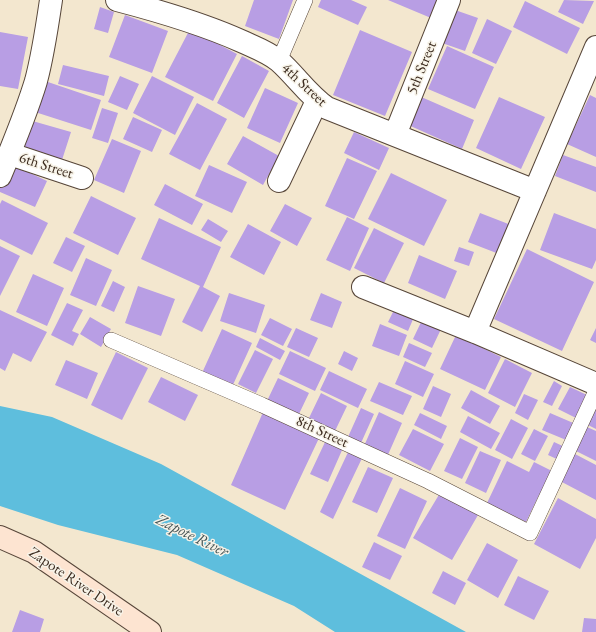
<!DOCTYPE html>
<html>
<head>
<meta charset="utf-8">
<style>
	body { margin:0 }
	canvas { display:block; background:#f3e7cf }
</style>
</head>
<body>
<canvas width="596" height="632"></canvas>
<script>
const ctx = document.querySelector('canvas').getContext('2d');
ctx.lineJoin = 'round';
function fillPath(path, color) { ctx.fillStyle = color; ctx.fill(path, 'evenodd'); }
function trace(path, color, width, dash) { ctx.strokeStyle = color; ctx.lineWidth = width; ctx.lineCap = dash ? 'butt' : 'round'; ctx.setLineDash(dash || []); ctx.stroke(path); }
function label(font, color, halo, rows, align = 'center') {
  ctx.font = font + ' "EB Garamond",serif'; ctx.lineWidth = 3; ctx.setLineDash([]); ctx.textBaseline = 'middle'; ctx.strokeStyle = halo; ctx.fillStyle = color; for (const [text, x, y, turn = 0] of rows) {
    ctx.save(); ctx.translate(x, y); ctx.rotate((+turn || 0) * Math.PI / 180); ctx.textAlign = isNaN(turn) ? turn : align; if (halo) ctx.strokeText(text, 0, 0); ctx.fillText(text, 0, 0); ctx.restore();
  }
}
const water = new Path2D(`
	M 0,406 L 52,417 L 161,464 L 466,632 L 335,632 L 294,606 L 177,555 L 58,525 L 0,506 Z`);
const building = new Path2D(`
	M 254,0 L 293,0 L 279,39 L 245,26 Z
	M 321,0 L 351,0 L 367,7 L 358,25 L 318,7 Z
	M 388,0 L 439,0 L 431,18 Z
	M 564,0 L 594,1 L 583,24 L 558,12 Z
	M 525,1 L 580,28 L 567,54 L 513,27 Z
	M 100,7 L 114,12 L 108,33 L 94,29 Z
	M 455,10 L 478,18 L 465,51 L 442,43 Z
	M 125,15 L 168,31 L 152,73 L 109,57 Z
	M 487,19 L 512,31 L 496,64 L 472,53 Z
	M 190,29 L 237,54 L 213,101 L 165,77 Z
	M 360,30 L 412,52 L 385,116 L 333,95 Z
	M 0,32 L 28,37 L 18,89 L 0,86 Z
	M 447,46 L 494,67 L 475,109 L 428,89 Z
	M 242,56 L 269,71 L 244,118 L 217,103 Z
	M 63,65 L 109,76 L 104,96 L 58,84 Z
	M 120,76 L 139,84 L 127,110 L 108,102 Z
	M 152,76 L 194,97 L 175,135 L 133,113 Z
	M 45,81 L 101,100 L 91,130 L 35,112 Z
	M 265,88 L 298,103 L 280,143 L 247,128 Z
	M 590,95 L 596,98 L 596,157 L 567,144 Z
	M 419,96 L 474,120 L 462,149 L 406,124 Z
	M 499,97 L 545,117 L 521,169 L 476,148 Z
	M 197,103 L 227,119 L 200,170 L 169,154 Z
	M 102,108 L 118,113 L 108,143 L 92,138 Z
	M 133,117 L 162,130 L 152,152 L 123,139 Z
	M 29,120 L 71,132 L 62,160 L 21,148 Z
	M 354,132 L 389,148 L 379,170 L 344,153 Z
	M 243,136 L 279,156 L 263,185 L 227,164 Z
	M 112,139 L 141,151 L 124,193 L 94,180 Z
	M 563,155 L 596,167 L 596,192 L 555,176 Z
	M 347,158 L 377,171 L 354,219 L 325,206 Z
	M 11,164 L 47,181 L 35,207 L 0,192 L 0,187 Z
	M 209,165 L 247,182 L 232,213 L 195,196 Z
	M 391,173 L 447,200 L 424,246 L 368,219 Z
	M 165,184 L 203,204 L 192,225 L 154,205 Z
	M 91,196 L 136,218 L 118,255 L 73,233 Z
	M 2,200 L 48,223 L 32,255 L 0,239 L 0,204 Z
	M 285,204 L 312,218 L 297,246 L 270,231 Z
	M 480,213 L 511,225 L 499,254 L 468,242 Z
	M 554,213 L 596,229 L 596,260 L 592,269 L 540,250 Z
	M 347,217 L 369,228 L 350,271 L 326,260 Z
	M 159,218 L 221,247 L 203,287 L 220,296 L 202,332 L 182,322 L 200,286 L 141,259 Z
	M 208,219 L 228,231 L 221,242 L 201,230 Z
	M 248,224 L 281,242 L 264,275 L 230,257 Z
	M 374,228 L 404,243 L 384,283 L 354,268 Z
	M 66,237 L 85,246 L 72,272 L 53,263 Z
	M 0,246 L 20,256 L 0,296 Z
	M 459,247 L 474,252 L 469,266 L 454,261 Z
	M 527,249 L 594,282 L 562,351 L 494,319 Z
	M 419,255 L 457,271 L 445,299 L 408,283 Z
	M 86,258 L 112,270 L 96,306 L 70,295 Z
	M 33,274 L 64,288 L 47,326 L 16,312 Z
	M 113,281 L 125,287 L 114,312 L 101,306 Z
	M 138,286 L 175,299 L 161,336 L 125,323 Z
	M 229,293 L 265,305 L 256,333 L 220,321 Z
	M 321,293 L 342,302 L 332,328 L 310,320 Z
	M 67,303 L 83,310 L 72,331 L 79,334 L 73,346 L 51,335 Z
	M 395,308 L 414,317 L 408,331 L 388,322 Z
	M 0,310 L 47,332 L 31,362 L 13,353 L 5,371 L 0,368 Z
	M 90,317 L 111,329 L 101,347 L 80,334 Z
	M 270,318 L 292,329 L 283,346 L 261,335 Z
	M 423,318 L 442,327 L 432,348 L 413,339 Z
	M 380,324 L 407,335 L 399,356 L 372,346 Z
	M 296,328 L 318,338 L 309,357 L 287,347 Z
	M 596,328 L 596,343 L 590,340 Z
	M 222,329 L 252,343 L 232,387 L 202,373 Z
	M 456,335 L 501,357 L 485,390 L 440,369 Z
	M 260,338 L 285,351 L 280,360 L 256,347 Z
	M 409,343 L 432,353 L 425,367 L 403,357 Z
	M 255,350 L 273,359 L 256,393 L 238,384 Z
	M 290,351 L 326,368 L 315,391 L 279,374 Z
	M 344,351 L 358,358 L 352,371 L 338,364 Z
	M 116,352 L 148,368 L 122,420 L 91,405 Z
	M 505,359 L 532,373 L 515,407 L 488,393 Z
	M 66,360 L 98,373 L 87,399 L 55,385 Z
	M 405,361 L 434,374 L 423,397 L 395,384 Z
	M 329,371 L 367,389 L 358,408 L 320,390 Z
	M 161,377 L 198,395 L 185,421 L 148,402 Z
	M 278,378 L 309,393 L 298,416 L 267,401 Z
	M 554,381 L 562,386 L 552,406 L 543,402 Z
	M 379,382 L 412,396 L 403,415 L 370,401 Z
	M 433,386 L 451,394 L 441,417 L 423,409 Z
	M 570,387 L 589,396 L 578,419 L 558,409 Z
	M 471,390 L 500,406 L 490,424 L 461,408 Z
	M 321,393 L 347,406 L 335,431 L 309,418 Z
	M 524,394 L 538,400 L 528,420 L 515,413 Z
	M 596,398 L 596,429 L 584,423 Z
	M 361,408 L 374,414 L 361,443 L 348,437 Z
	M 264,410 L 320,436 L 285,510 L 231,485 Z
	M 379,412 L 402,423 L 387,457 L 364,446 Z
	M 420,413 L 447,426 L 441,439 L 414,425 Z
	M 550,413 L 578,425 L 571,442 L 542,430 Z
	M 468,416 L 500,433 L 491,449 L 460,432 Z
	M 511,419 L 528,428 L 512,459 L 495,450 Z
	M 587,427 L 596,431 L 596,461 L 576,451 Z
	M 413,429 L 444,444 L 430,471 L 399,455 Z
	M 534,429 L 548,436 L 535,461 L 521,454 Z
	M 460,438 L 478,447 L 462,479 L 444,471 Z
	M 326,440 L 343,448 L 328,482 L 310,474 Z
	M 554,442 L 567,448 L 561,461 L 548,455 Z
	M 350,448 L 364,454 L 333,519 L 320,512 Z
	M 480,451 L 501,460 L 486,493 L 465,483 Z
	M 575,454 L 596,465 L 596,500 L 560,481 Z
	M 507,461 L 529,472 L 534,462 L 556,473 L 544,497 L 539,495 L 526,522 L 487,503 Z
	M 368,467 L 393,478 L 377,513 L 352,502 Z
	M 400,488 L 427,501 L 405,549 L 377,536 Z
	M 440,493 L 478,515 L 452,560 L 413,538 Z
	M 558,498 L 596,519 L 596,538 L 580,569 L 534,544 Z
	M 374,542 L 402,556 L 390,580 L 362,567 Z
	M 487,543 L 518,560 L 498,598 L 467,580 Z
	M 443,571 L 466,583 L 455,605 L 432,593 Z
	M 518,576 L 549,591 L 534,620 L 504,605 Z
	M 20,610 L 44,619 L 40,632 L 12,632 Z
	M 584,618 L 596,619 L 596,632 L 582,632 Z`);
const service = new Path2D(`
	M 279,61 L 305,0
	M 111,340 L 262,405 L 428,481 L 530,533 L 596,391`);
const minor = new Path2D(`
	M 117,0 C 159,11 201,23 241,41 C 254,47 268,52 279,61 C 296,76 308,95 327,108 L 535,191
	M 395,135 L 449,0
	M 10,154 L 82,178
	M 0,176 C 13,145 26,114 36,81 C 43,55 47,27 51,0
	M 279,181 L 317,101
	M 363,287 L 475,332 L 596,384
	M 475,332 L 596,47`);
const secondary = new Path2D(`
	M 0,537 L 34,552 L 150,632`);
const streetNames = [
	["5th Street",422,68,-68],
	["4th Street",304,85,43],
	["6th Street",46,166,18],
	["8th Street",322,432,25],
	["Zapote River Drive",76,582,34]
];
const waterNames = [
	["Zapote River",192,536,26]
];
fillPath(water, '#5ebedd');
fillPath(building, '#b89ee4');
trace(service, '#574639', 16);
trace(minor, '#574639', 24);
trace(secondary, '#574639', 24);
trace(service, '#fff', 15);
trace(minor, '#fff', 22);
trace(secondary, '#fde4d1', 22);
label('15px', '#3b2a1e', '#f7f3e8', streetNames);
label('italic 16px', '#465657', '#f7f3e8', waterNames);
</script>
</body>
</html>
